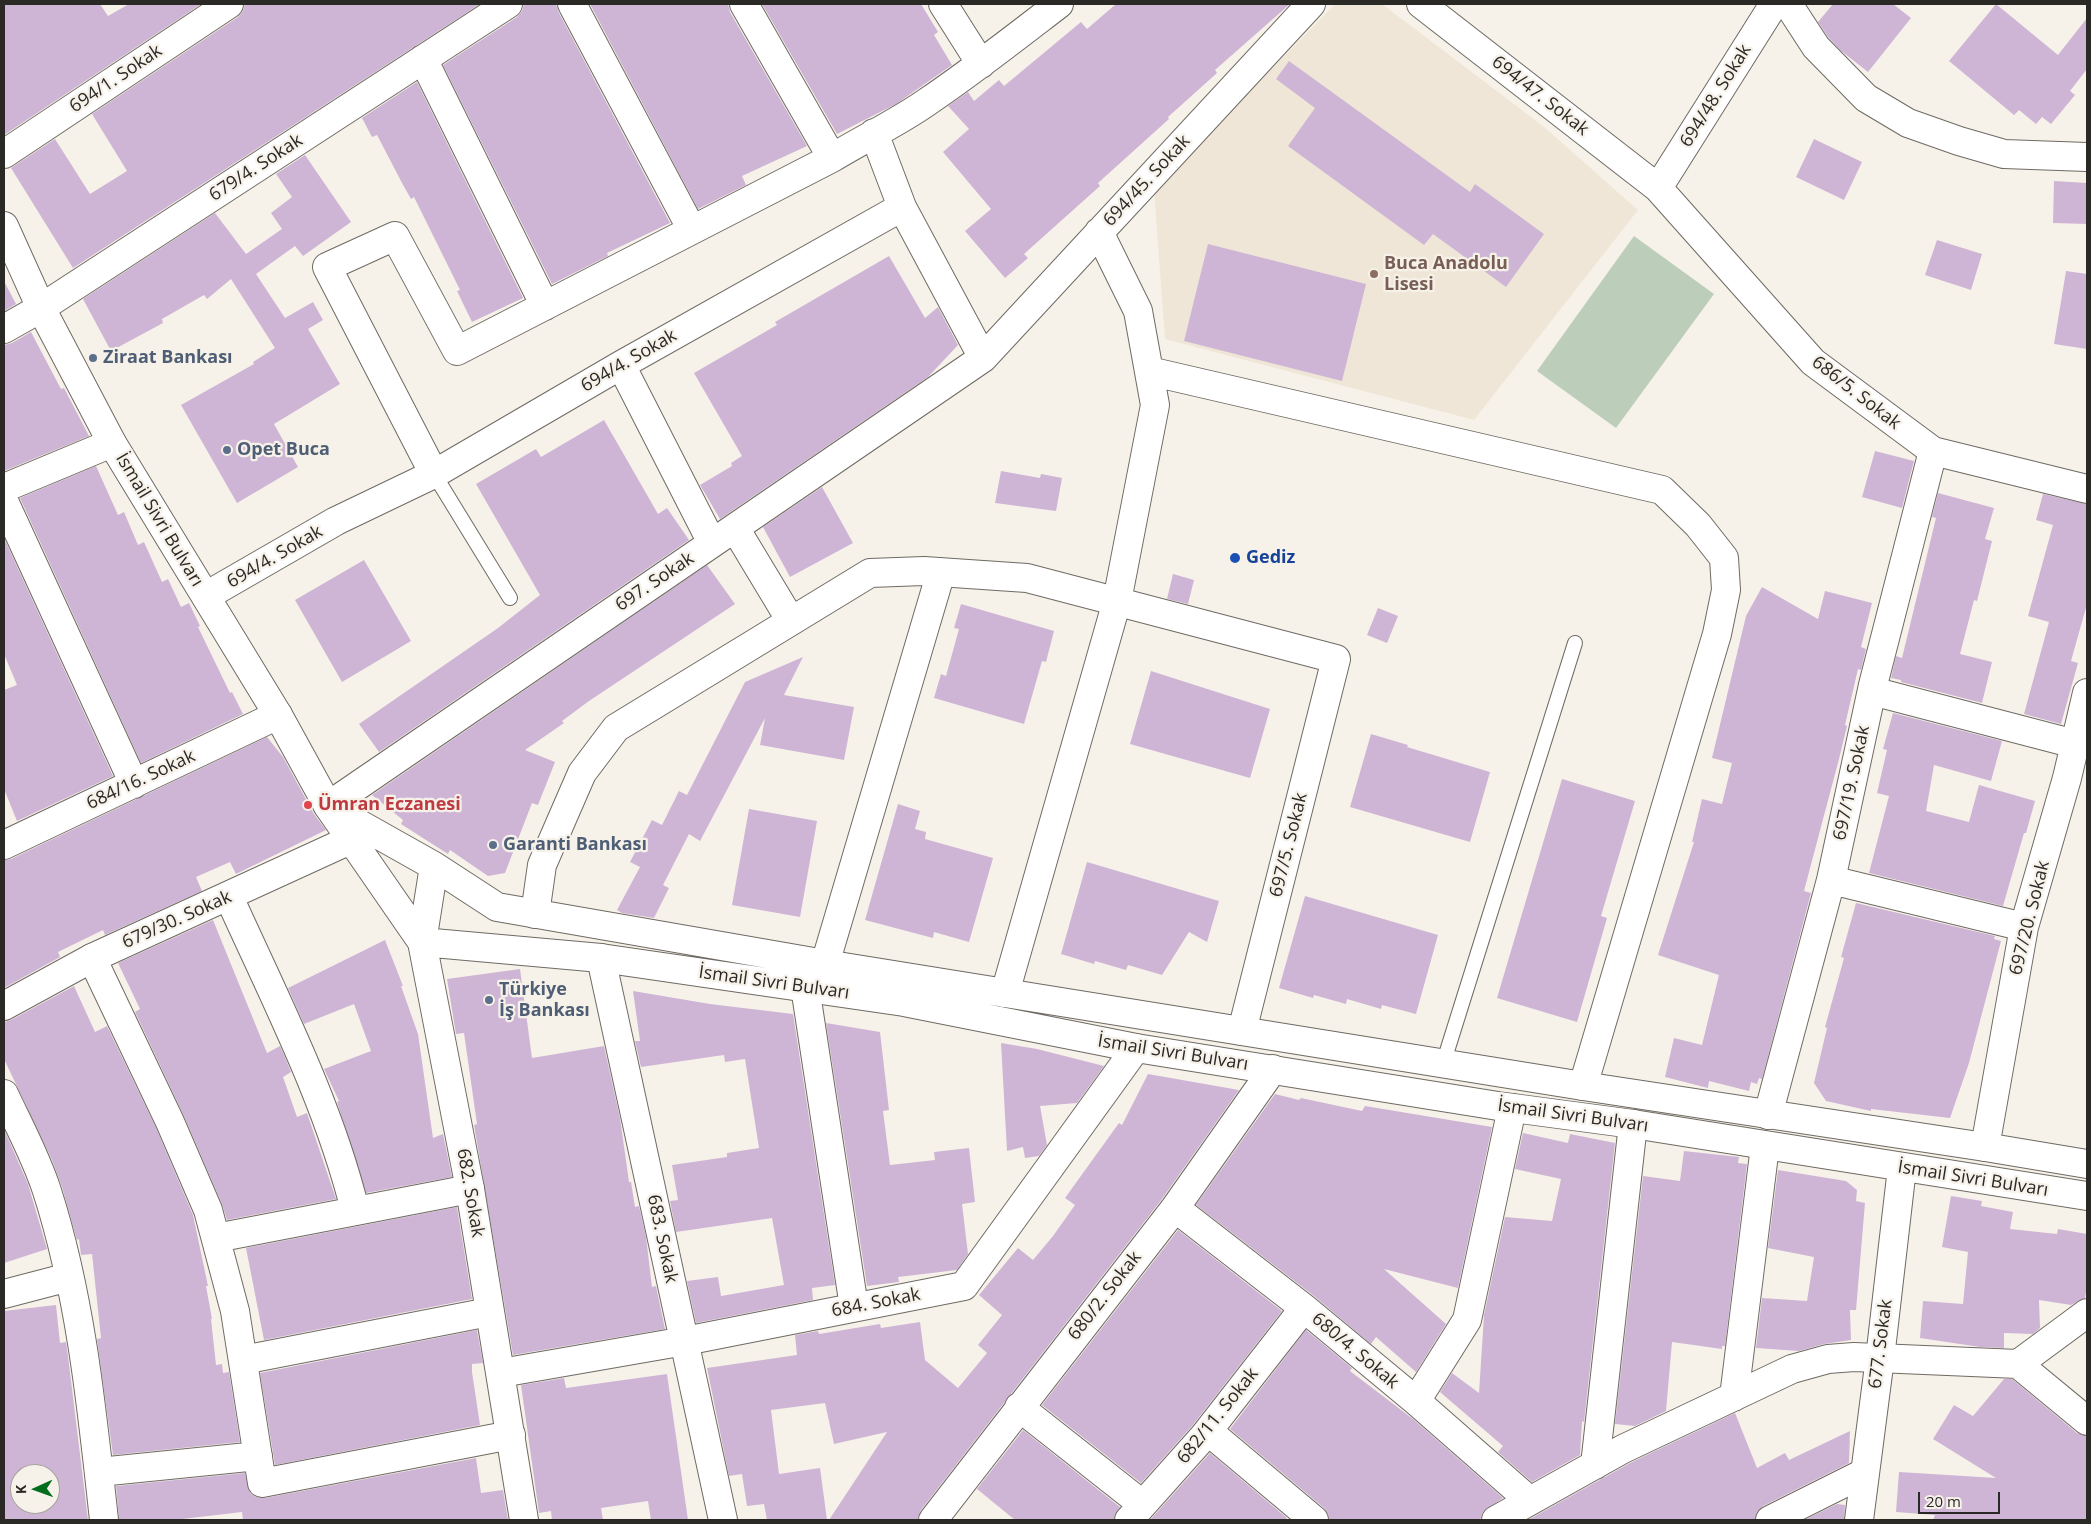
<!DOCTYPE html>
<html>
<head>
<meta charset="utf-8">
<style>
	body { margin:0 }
	#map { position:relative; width:2091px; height:1524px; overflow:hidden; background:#f7f2e9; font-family:"Open Sans",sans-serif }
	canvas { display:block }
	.frame { position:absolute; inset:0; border:5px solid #2b2926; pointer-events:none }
	.north { position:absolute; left:10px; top:1464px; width:50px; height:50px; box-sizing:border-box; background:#f7f2e9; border:1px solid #a5a29b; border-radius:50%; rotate:268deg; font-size:14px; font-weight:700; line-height:20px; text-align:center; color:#2b2926 }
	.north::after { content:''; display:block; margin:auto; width:18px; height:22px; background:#026d1c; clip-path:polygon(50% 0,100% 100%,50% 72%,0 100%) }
	.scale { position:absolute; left:1918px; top:1492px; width:82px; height:22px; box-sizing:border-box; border:2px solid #2b2926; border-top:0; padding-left:6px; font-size:15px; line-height:18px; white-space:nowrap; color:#2b2926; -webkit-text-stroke:4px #f7f2e9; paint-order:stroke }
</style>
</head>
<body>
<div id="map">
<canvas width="2091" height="1524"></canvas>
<div class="frame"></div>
<div class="north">K</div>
<div class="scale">20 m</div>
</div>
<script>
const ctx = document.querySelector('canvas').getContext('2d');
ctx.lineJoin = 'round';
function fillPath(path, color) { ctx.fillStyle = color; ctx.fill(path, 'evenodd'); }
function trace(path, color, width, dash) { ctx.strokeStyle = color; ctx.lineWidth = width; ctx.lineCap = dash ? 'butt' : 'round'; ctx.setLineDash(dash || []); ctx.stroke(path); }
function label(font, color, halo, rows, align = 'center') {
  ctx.font = font + ' "Open Sans",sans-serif'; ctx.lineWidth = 4.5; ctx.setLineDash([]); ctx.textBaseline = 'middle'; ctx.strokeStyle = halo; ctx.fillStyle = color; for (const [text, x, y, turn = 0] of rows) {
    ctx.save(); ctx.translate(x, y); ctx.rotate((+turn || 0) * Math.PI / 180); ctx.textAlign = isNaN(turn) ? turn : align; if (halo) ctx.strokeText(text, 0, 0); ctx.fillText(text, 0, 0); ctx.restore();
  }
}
const built = new Path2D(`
	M 1335,4 L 1382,4 L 1543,126 L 1638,210 L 1474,420 L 1165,339 L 1154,190 Z`);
const green = new Path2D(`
	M 1634,236 L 1714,294 L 1616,428 L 1537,371 Z`);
const building = new Path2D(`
	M 4,4 L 100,4 L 108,16 L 129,4 L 201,4 L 4,135 Z
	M 245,4 L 480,4 L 73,268 L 11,168 L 55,139 L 90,194 L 127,171 L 92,114 L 238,17 L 243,11 Z
	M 524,4 L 556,4 L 558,11 L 670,223 L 607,253 L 608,256 L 552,284 L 443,65 L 517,17 L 522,11 Z
	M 590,4 L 728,4 L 730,12 L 807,146 L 742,176 L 746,185 L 698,209 Z
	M 762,4 L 921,4 L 938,32 L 934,35 L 952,65 L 896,104 L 837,134 Z
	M 1116,4 L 1290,4 L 1215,70 L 1217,73 L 1168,117 L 1169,119 L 1098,183 L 1100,186 L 1024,254 L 1028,258 L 1005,278 L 965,231 L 991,209 L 943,152 L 969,129 L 948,106 L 968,92 L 974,101 L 999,80 L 1004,86 L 1081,22 L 1087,29 Z
	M 1833,4 L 1893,4 L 1911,18 L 1868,72 L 1840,50 L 1828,37 L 1818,22 Z
	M 1996,4 L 2058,55 L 2087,18 L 2087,69 L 2070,91 L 2075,95 L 2051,124 L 2042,117 L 2036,124 L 2019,110 L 2014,115 L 1949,61 Z
	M 1289,61 L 1470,192 L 1475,184 L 1544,234 L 1506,287 L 1433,234 L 1424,245 L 1288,146 L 1315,108 L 1276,79 Z
	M 417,82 L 523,298 L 472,322 L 457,291 L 460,290 L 414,197 L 411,199 L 402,183 L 377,135 L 372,137 L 362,118 Z
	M 1814,139 L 1862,162 L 1844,200 L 1796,177 Z
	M 305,155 L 351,222 L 303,256 L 295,246 L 256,274 L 285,318 L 313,302 L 323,320 L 308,329 L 340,384 L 274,424 L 298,467 L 237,503 L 181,405 L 254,364 L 253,362 L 275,348 L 231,279 L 207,299 L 204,295 L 162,319 L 163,323 L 111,351 L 83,299 L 215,213 L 246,254 L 282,229 L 271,213 L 292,197 L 276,174 Z
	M 2054,181 L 2087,183 L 2087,224 L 2053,223 Z
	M 1937,240 L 1982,254 L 1971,290 L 1925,275 Z
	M 1208,244 L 1366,284 L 1342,381 L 1184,341 Z
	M 889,256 L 925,318 L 938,307 L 958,345 L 928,377 L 720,519 L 700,485 L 732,466 L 731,463 L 742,456 L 694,373 L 777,325 L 775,322 Z
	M 2066,271 L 2087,274 L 2087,349 L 2054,344 Z
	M 4,281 L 16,304 L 4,311 Z
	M 31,332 L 61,389 L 64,388 L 89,436 L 4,471 L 4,345 L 12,343 Z
	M 604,420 L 658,514 L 667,508 L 689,540 L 379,752 L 359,724 L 498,628 L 540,595 L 476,484 L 536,449 L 541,457 Z
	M 1875,451 L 1914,461 L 1902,508 L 1862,497 Z
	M 96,466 L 118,515 L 124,512 L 138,545 L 144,542 L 162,582 L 168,579 L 181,607 L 189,603 L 200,626 L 198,627 L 230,693 L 232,692 L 243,714 L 141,763 L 20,498 Z
	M 1001,471 L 1040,478 L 1041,474 L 1062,478 L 1056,511 L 995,503 Z
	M 822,487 L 853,543 L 790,577 L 763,527 Z
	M 1938,493 L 1994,508 L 1985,539 L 1992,541 L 1977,601 L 1974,600 L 1960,654 L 1992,662 L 1982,703 L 1901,682 L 1901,680 L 1891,678 L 1896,656 L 1902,658 L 1936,518 L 1932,517 Z
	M 2043,494 L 2087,504 L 2087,604 L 2071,661 L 2078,663 L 2061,724 L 2024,714 L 2049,622 L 2028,616 L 2053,525 L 2036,520 Z
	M 4,538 L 113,776 L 17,821 L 4,789 L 4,690 L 17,685 L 4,654 Z
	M 364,560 L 411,641 L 342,682 L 295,600 Z
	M 707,565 L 735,604 L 589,701 L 562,721 L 564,723 L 525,750 L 555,762 L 538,805 L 532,803 L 505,873 L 488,876 L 450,850 L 448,854 L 401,824 L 403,820 L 372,795 Z
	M 1173,574 L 1194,580 L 1188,604 L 1167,599 Z
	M 1762,587 L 1818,619 L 1825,591 L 1872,603 L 1861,647 L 1866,649 L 1861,670 L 1858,669 L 1845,725 L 1847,726 L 1839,759 L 1804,891 L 1811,893 L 1762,1079 L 1759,1078 L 1757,1084 L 1751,1082 L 1749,1091 L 1709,1081 L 1708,1088 L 1665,1077 L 1674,1038 L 1702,1045 L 1719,975 L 1658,955 L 1694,842 L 1692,842 L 1702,799 L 1722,804 L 1732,763 L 1712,758 L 1746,616 Z
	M 961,604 L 1054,631 L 1046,662 L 1042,661 L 1024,724 L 934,698 L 941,674 L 946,676 L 959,629 L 954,628 Z
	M 1378,608 L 1398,616 L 1387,643 L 1367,635 Z
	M 803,657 L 784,695 L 854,707 L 844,760 L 760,745 L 765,718 L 700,841 L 689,834 L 663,885 L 669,888 L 654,918 L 622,913 L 617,910 L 640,867 L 630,862 L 652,820 L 662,825 L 679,791 L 687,795 L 745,682 Z
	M 1151,671 L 1270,709 L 1250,778 L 1130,744 Z
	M 1893,713 L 2002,741 L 1991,781 L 1934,765 L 1926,811 L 1969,822 L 1979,785 L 2035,801 L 2026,833 L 2024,833 L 2003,906 L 1869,873 L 1889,796 L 1877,793 L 1887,750 L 1883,749 Z
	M 1371,734 L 1408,745 L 1407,747 L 1490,772 L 1470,842 L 1350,807 Z
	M 267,737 L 283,757 L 314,814 L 326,830 L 236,874 L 230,862 L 196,877 L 202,891 L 105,935 L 103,930 L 58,952 L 60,957 L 4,988 L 4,860 L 11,859 Z
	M 1562,779 L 1635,801 L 1601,916 L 1607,918 L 1577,1022 L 1497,998 Z
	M 898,804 L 920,811 L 915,829 L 926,832 L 925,839 L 993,858 L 969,942 L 934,932 L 933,938 L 865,920 Z
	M 749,809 L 817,821 L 800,917 L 732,905 Z
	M 1087,862 L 1219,901 L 1207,942 L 1189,932 L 1162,975 L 1128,965 L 1126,970 L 1095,961 L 1094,964 L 1061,954 Z
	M 1305,896 L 1438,935 L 1416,1014 L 1382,1005 L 1381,1009 L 1347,999 L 1346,1004 L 1314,995 L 1313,998 L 1279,988 Z
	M 1856,903 L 1995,936 L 1994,939 L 2001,941 L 1969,1063 L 1950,1118 L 1871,1109 L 1871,1111 L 1826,1101 L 1814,1083 L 1827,1028 L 1825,1027 L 1844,958 L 1841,957 Z
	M 213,920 L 267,1053 L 280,1046 L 285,1057 L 291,1072 L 283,1077 L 297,1117 L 307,1113 L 336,1199 L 227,1220 L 222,1204 L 184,1116 L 135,1012 L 140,1009 L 118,963 Z
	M 385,940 L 403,986 L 401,986 L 418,1034 L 433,1138 L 443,1134 L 452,1177 L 366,1193 L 337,1102 L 339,1101 L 324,1069 L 371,1051 L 354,1004 L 304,1024 L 288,988 Z
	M 520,969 L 532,1058 L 604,1046 L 620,1118 L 629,1182 L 631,1182 L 635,1207 L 639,1206 L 646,1237 L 652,1287 L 656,1286 L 665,1329 L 513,1355 L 474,1125 L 477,1124 L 464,1033 L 456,1034 L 447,979 Z
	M 74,986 L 95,1032 L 107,1026 L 156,1128 L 193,1215 L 208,1286 L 206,1286 L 212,1319 L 211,1319 L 216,1365 L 222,1364 L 223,1373 L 229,1372 L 240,1442 L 113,1455 L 97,1339 L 101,1338 L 92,1254 L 81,1255 L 79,1239 L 77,1240 L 62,1187 L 52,1160 L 4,1059 L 4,1022 L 11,1020 Z
	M 633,991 L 710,1004 L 793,1014 L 835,1285 L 812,1288 L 813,1300 L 696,1323 L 687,1281 L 718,1277 L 721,1296 L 784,1285 L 772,1218 L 676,1232 L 670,1201 L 678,1200 L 672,1165 L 727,1157 L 727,1153 L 759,1148 L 745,1059 L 725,1062 L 724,1055 L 641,1067 L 635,1041 L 640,1041 Z
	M 826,1023 L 880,1032 L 889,1110 L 883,1111 L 890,1165 L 935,1160 L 934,1152 L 969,1148 L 975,1202 L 962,1204 L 968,1254 L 957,1270 L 898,1277 L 899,1282 L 867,1286 Z
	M 1001,1043 L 1037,1049 L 1104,1066 L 1077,1103 L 1040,1106 L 1047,1145 L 1039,1156 L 1025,1158 L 1023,1147 L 1007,1151 Z
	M 1148,1074 L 1239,1090 L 1162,1199 L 921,1510 L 918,1520 L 829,1520 L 887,1432 L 834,1444 L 825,1403 L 771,1410 L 779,1474 L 820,1468 L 827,1520 L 767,1520 L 764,1504 L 747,1506 L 742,1474 L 729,1476 L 707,1368 L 797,1355 L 795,1335 L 818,1331 L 819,1334 L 880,1324 L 881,1328 L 920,1322 L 925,1360 L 958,1388 L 987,1353 L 978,1345 L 1002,1315 L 979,1295 L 1018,1248 L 1033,1260 L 1053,1236 L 1075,1205 L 1065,1198 L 1119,1123 L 1122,1125 Z
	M 1275,1094 L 1299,1100 L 1301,1098 L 1362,1111 L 1365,1106 L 1492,1127 L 1458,1288 L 1384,1269 L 1446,1324 L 1416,1372 L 1376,1337 L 1371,1344 L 1314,1296 L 1196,1205 Z
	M 4,1129 L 28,1184 L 47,1249 L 4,1263 Z
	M 1523,1133 L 1568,1143 L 1570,1134 L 1615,1143 L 1584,1422 L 1582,1421 L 1580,1455 L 1532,1482 L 1498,1452 L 1503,1446 L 1440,1392 L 1452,1373 L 1479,1393 L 1484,1315 L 1505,1217 L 1552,1221 L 1561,1179 L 1515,1169 Z
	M 1684,1151 L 1739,1157 L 1738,1163 L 1747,1164 L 1725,1346 L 1722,1346 L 1722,1349 L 1672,1342 L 1666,1411 L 1635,1426 L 1615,1424 L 1643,1176 L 1680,1181 Z
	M 1778,1170 L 1846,1181 L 1857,1190 L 1856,1201 L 1865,1203 L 1856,1310 L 1850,1310 L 1851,1340 L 1824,1344 L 1799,1351 L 1756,1348 L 1762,1298 L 1807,1301 L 1814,1257 L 1768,1248 Z
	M 1951,1196 L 1982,1201 L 1981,1206 L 2013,1212 L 2010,1229 L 2057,1234 L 2058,1229 L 2087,1234 L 2087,1286 L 2085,1298 L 2071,1305 L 2039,1300 L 2040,1328 L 2033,1334 L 2004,1333 L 2004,1348 L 1980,1347 L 1920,1338 L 1923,1301 L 1963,1304 L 1968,1252 L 1942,1247 Z
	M 457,1207 L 472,1299 L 264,1340 L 246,1248 Z
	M 1178,1230 L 1282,1311 L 1192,1426 L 1141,1483 L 1042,1405 Z
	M 56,1305 L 60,1343 L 66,1342 L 68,1356 L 88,1520 L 4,1520 L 4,1311 ZM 20,1474 L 50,1474 L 50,1504 L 20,1504 Z
	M 477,1330 L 483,1363 L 472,1364 L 472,1372 L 480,1425 L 275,1465 L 260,1373 Z
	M 1306,1330 L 1352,1368 L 1350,1371 L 1413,1419 L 1503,1498 L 1483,1512 L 1480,1520 L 1329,1520 L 1328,1514 L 1324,1508 L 1230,1429 Z
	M 667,1374 L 688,1520 L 651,1520 L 648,1501 L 601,1508 L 603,1520 L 552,1520 L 551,1511 L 539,1513 L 521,1385 L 564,1378 L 566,1388 Z
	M 2004,1379 L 2012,1379 L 2077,1433 L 2087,1436 L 2087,1520 L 1933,1520 L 1935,1515 L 1896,1512 L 1899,1472 L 1996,1478 L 1933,1439 L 1954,1405 L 1973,1416 Z
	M 1735,1413 L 1757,1468 L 1785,1453 L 1789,1460 L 1850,1431 L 1849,1463 L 1763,1506 L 1757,1512 L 1755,1520 L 1528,1520 L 1630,1463 Z
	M 1023,1430 L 1120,1507 L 1114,1516 L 1114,1520 L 1015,1520 L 977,1489 Z
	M 1210,1453 L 1287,1518 L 1285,1520 L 1150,1520 Z
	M 476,1458 L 481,1493 L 503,1490 L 508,1520 L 243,1520 L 242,1512 L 174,1520 L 119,1520 L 116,1486 L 245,1473 L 250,1493 L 256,1497 L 265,1498 Z
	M 1837,1504 L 1845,1505 L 1844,1520 L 1804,1520 Z`);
const lane = new Path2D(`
	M 434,474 L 510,598
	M 1443,1064 L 1575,643`);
const street = new Path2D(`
	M 572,4 L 692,230
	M 744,4 L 832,158
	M 943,4 L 981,64
	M 1421,4 L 1658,188 L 1813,362 L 1933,451 L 2087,489
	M 1788,4 L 1816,47 L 1866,98 L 1908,123 L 1959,141 L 2004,154 L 2087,157
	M 423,59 L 545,306
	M 874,133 L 902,207
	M 4,154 L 229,4
	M 1658,188 L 1774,4
	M 4,329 L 41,308 L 508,4
	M 621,365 L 712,543
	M 1149,371 L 1662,490 L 1698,525 L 1724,558 L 1726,590 L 1717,634 L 1583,1086
	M 434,474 L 327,267 L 395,236 L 457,351 L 832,158 C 863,139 897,123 927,102 C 973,71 1016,37 1059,4
	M 4,488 L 112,443
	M 4,501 L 134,784
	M 735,528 L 791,621
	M 206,596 L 336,521 L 434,474 L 621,365 L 902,207 L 983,358
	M 1872,691 L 2075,744
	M 328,806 L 983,358 L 1311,4
	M 4,845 L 278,715
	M 1831,880 L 2024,927
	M 229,897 C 275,999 328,1101 355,1210
	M 535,914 L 542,865 L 582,773 L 616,728 L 870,573 L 924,571 L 1027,578 L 1336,659 L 1242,1031
	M 92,958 L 170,1122 L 208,1210 L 235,1311 L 262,1483 L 511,1435
	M 601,958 L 723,1520
	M 825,964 L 941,572
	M 805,987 L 854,1307
	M 1005,993 L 1117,601 L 1155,405 L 1138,311 L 1099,232
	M 4,1094 C 19,1126 36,1157 47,1191 C 81,1297 92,1410 104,1520
	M 1768,1115 L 1831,880 L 1873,685 L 1933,451
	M 1985,1147 L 2024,927 L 2067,778 L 2087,693
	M 1175,1208 L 1304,1308 L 1416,1401 L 1530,1501
	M 216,1238 L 470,1189
	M 4,1294 L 69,1277
	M 243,1360 L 489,1312
	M 2018,1364 L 2087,1313
	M 501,1373 L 685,1341 L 964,1286 L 1136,1048
	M 1734,1397 L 1765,1146
	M 1416,1401 L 1467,1320 L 1512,1108
	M 1019,1407 L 1142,1504
	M 1208,1431 L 1314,1520
	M 1595,1465 L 1633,1124
	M 99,1472 L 258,1456
	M 933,1520 L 1175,1208 L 1273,1069
	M 1129,1520 L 1204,1436 L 1304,1308
	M 1496,1520 L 1623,1449 L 1792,1369 L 1828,1359 L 1854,1357 L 2018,1364 L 2087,1421
	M 1770,1520 L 1864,1473`);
const secondary = new Path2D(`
	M 4,226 L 41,308 L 112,443 L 278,715 L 328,806 L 422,942 L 601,958 L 904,1002 L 1136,1048 L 1498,1106 L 1633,1124 L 2087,1196
	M 338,812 L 434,866 L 497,907 L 825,964 L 1583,1086 L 1985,1147 L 2087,1164
	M 434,866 L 422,942 L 470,1189 L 524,1520
	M 4,1006 L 92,958 L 352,839
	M 1859,1520 L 1880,1358 L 1902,1168`);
const markers = [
	[1374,274,5,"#8d6e63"],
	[93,358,5,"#5c6f8a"],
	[227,450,5,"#5c6f8a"],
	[1235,558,6,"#1a4fb4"],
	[308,805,5,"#e0444e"],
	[493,845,5,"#5c6f8a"],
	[489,1000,5,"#5c6f8a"]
];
const streetNames = [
	["694/1. Sokak",116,79,-34],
	["694/47. Sokak",1540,96,38],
	["694/48. Sokak",1716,96,-58],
	["679/4. Sokak",256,168,-33],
	["694/45. Sokak",1147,181,-47],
	["694/4. Sokak",629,361,-30],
	["686/5. Sokak",1856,393,38],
	["İsmail Sivri Bulvarı",159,520,59],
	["694/4. Sokak",275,557,-30],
	["697. Sokak",655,582,-34],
	["684/16. Sokak",141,780,-25],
	["697/19. Sokak",1852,783,-78],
	["697/5. Sokak",1289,845,-76],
	["697/20. Sokak",2030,918,-76],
	["679/30. Sokak",177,920,-24],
	["İsmail Sivri Bulvarı",774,983,8],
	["İsmail Sivri Bulvarı",1173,1053,9],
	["İsmail Sivri Bulvarı",1573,1116,8],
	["İsmail Sivri Bulvarı",1973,1179,9],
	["682. Sokak",470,1193,80],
	["683. Sokak",662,1239,78],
	["680/2. Sokak",1105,1296,-52],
	["684. Sokak",876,1303,-11],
	["677. Sokak",1881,1344,-83],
	["680/4. Sokak",1355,1351,40],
	["682/11. Sokak",1218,1416,-51]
];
const educationNames = [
	["Buca Anadolu",1384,264],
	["Lisesi",1384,285]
];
const serviceNames = [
	["Ziraat Bankası",103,358],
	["Opet Buca",237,450],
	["Garanti Bankası",503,845],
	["Türkiye",499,990],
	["İş Bankası",499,1011]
];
const transitNames = [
	["Gediz",1246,558]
];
const healthNames = [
	["Ümran Eczanesi",318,805]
];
fillPath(built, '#efe6d7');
fillPath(green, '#bcceb9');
fillPath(building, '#ceb5d6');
trace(lane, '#6f6a63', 16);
trace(street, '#6f6a63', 30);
trace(secondary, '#6f6a63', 30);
trace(lane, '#fff', 14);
trace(street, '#fff', 28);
trace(secondary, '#fff', 28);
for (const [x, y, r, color] of markers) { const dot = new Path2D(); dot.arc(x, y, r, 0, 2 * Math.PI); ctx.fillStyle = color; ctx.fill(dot); trace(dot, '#f7f2e9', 2); }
label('18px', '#2b2926', '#f7f2e9', streetNames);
label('bold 18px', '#785e54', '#f7f2e9', educationNames, 'left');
label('bold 18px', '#4e5e75', '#f7f2e9', serviceNames, 'left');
label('bold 18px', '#164399', '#f7f2e9', transitNames, 'left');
label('bold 18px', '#be3a42', '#f7f2e9', healthNames, 'left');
</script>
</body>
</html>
